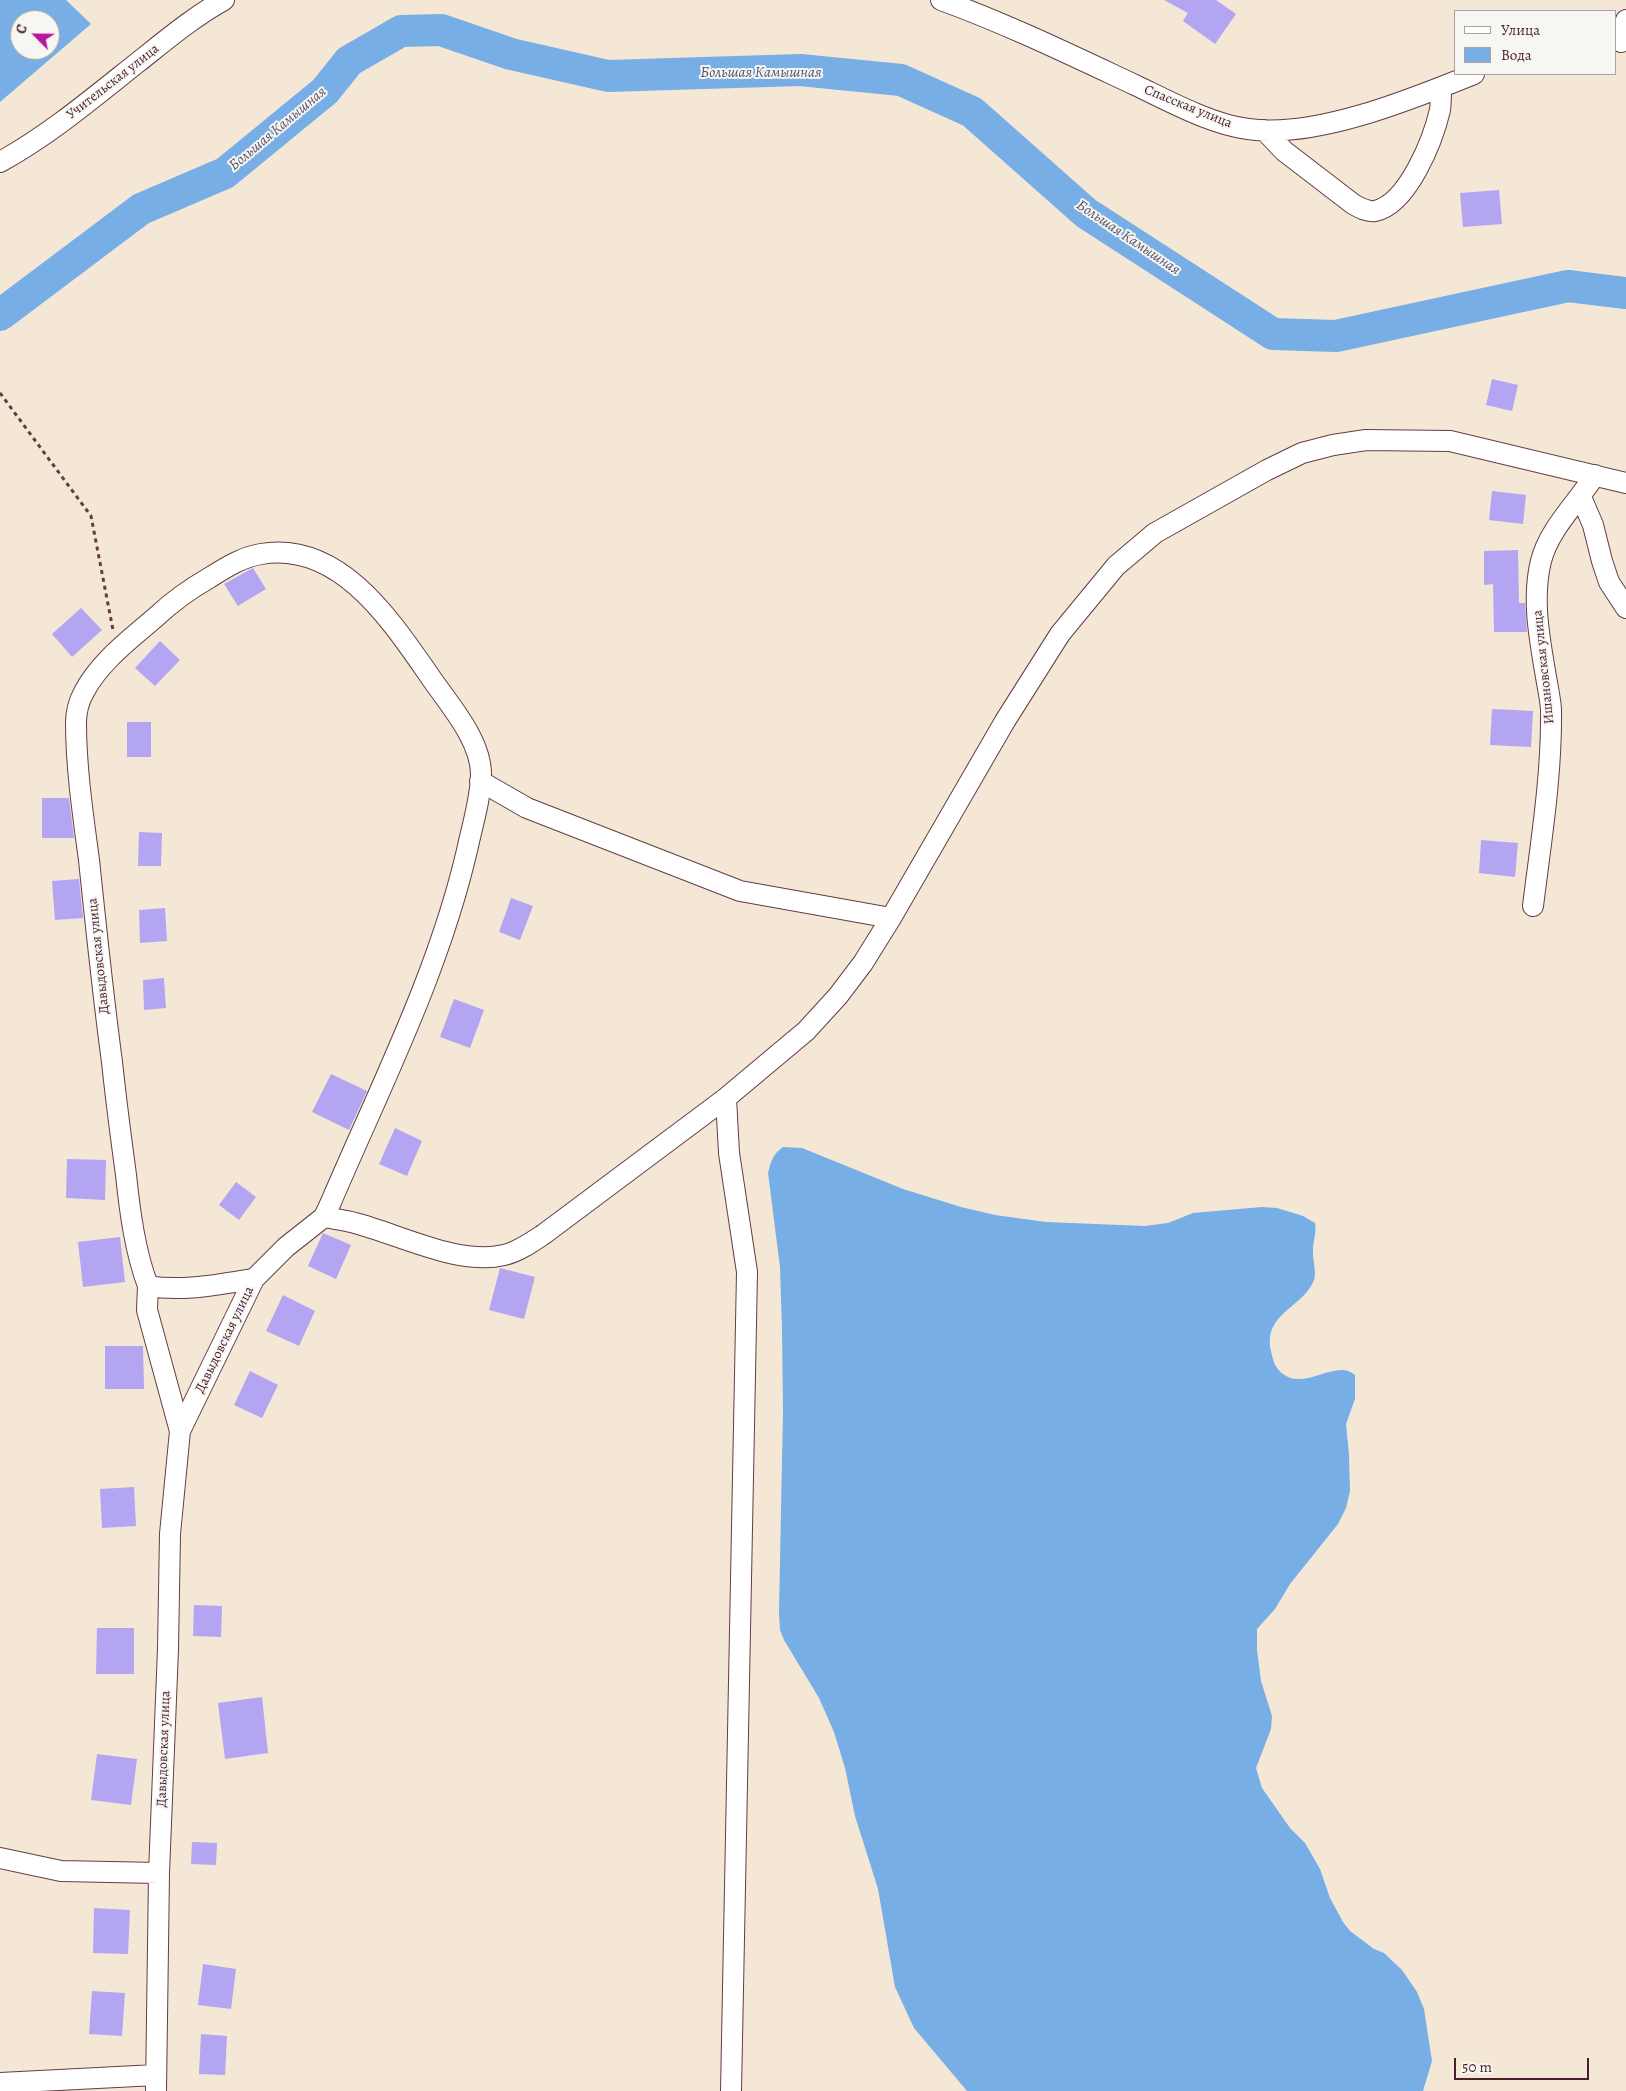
<!DOCTYPE html>
<html>
<head>
<meta charset="utf-8">
<style>
	body { margin:0 }
	#map { position:relative; width:1626px; height:2091px; overflow:hidden; background:#f4e7d5; font-family:Alegreya,serif }
	canvas { display:block }
	.legend { position:absolute; left:1454px; top:10px; width:162px; height:65px; box-sizing:border-box; background:#f6f6f2; border:1px solid #b1a0a2; margin:0; padding:6px 9px; list-style:none; font-size:15px; color:#4a1f2b }
	.legend li { display:flex; align-items:center; gap:10px; height:25px }
	.legend b { width:25px; border:1px solid #b1a0a2 }
	.north { position:absolute; left:10px; top:10px; width:50px; height:50px; box-sizing:border-box; background:#f6f6f2; border:1px solid #b1a0a2; border-radius:50%; rotate:293deg; font-size:14px; font-weight:700; line-height:20px; text-align:center; color:#4a1f2b }
	.north::after { content:''; display:block; margin:auto; width:18px; height:22px; background:#b5179e; clip-path:polygon(50% 0,100% 100%,50% 72%,0 100%) }
	.scale { position:absolute; left:1454px; top:2058px; width:135px; height:22px; box-sizing:border-box; border:2px solid #4a1f2b; border-top:0; padding-left:6px; font-size:15px; line-height:18px; white-space:nowrap; color:#4a1f2b; -webkit-text-stroke:4px #f6f6f2; paint-order:stroke }
</style>
</head>
<body>
<div id="map">
<canvas width="1626" height="2091"></canvas>
<ul class="legend">
<li><b style="height:6px;background:#fff"></b>Улица</li>
<li><b style="height:14px;background:#76aee5"></b>Вода</li>
</ul>
<div class="north">С</div>
<div class="scale">50 m</div>
</div>
<script>
const ctx = document.querySelector('canvas').getContext('2d');
ctx.lineJoin = 'round';
function fillPath(path, color) { ctx.fillStyle = color; ctx.fill(path, 'evenodd'); }
function trace(path, color, width, dash) { ctx.strokeStyle = color; ctx.lineWidth = width; ctx.lineCap = dash ? 'butt' : 'round'; ctx.setLineDash(dash || []); ctx.stroke(path); }
function label(font, color, halo, rows, align = 'center') {
  ctx.font = font + ' Alegreya,serif'; ctx.lineWidth = 4; ctx.setLineDash([]); ctx.textBaseline = 'middle'; ctx.strokeStyle = halo; ctx.fillStyle = color; for (const [text, x, y, turn = 0] of rows) {
    ctx.save(); ctx.translate(x, y); ctx.rotate((+turn || 0) * Math.PI / 180); ctx.textAlign = isNaN(turn) ? turn : align; if (halo) ctx.strokeText(text, 0, 0); ctx.fillText(text, 0, 0); ctx.restore();
  }
}
const water = new Path2D(`
	M 0,0 L 66,0 L 91,24 L 0,102 ZM 20,20 L 50,20 L 50,50 L 20,50 Z
	M 783,1147 L 802,1148 L 903,1189 L 961,1207 L 995,1215 L 1046,1222 L 1145,1226 L 1168,1223 L 1193,1213 L 1262,1207 L 1277,1208 L 1303,1216 L 1315,1223 C 1317,1232 1313,1240 1313,1250 C 1312,1259 1317,1271 1314,1280 C 1303,1308 1263,1313 1271,1351 C 1273,1361 1275,1368 1283,1374 C 1305,1391 1337,1358 1355,1375 L 1355,1399 L 1346,1424 L 1349,1455 L 1350,1491 L 1346,1508 L 1338,1524 L 1290,1584 L 1275,1609 L 1257,1629 L 1257,1650 L 1261,1681 L 1272,1716 L 1271,1729 L 1256,1768 L 1262,1788 L 1290,1828 L 1305,1843 L 1320,1869 L 1330,1898 L 1343,1922 L 1350,1931 L 1374,1949 L 1384,1953 L 1402,1970 L 1417,1992 L 1424,2009 L 1432,2061 L 1423,2091 L 967,2091 L 914,2028 L 895,1987 L 878,1889 L 855,1816 L 845,1768 L 834,1732 L 819,1698 L 784,1640 L 780,1630 L 779,1612 L 783,1411 L 782,1329 L 780,1267 L 768,1173 C 771,1161 773,1154 783,1147 Z`);
const river = new Path2D(`
	M 0,315 L 141,209 L 225,173 L 325,91 L 349,61 L 401,31 L 441,30 L 511,54 L 608,76 L 800,70 L 901,80 L 972,112 L 1086,213 L 1273,334 L 1336,336 L 1568,286 L 1626,293`);
const building = new Path2D(`
	M 1164,0 L 1216,0 L 1236,14 L 1215,44 L 1183,21 L 1188,13 Z
	M 1499,190 L 1502,224 L 1463,227 L 1460,193 Z
	M 1492,379 L 1518,385 L 1512,411 L 1486,405 Z
	M 1492,491 L 1526,495 L 1523,524 L 1489,520 Z
	M 1518,550 L 1519,603 L 1525,603 L 1527,632 L 1494,632 L 1493,584 L 1484,585 L 1484,551 Z
	M 253,568 L 266,589 L 238,606 L 224,584 Z
	M 81,608 L 102,630 L 72,657 L 52,634 Z
	M 160,641 L 180,660 L 155,686 L 135,668 Z
	M 1492,709 L 1533,711 L 1531,747 L 1490,745 Z
	M 127,722 L 151,722 L 151,757 L 127,757 Z
	M 42,798 L 69,798 L 74,838 L 42,838 Z
	M 139,832 L 162,833 L 161,866 L 138,866 Z
	M 1481,840 L 1518,843 L 1515,877 L 1479,873 Z
	M 79,879 L 83,918 L 55,920 L 52,881 Z
	M 511,898 L 533,906 L 520,940 L 499,932 Z
	M 165,908 L 167,941 L 140,943 L 139,910 Z
	M 164,978 L 166,1008 L 144,1010 L 143,980 Z
	M 454,999 L 484,1010 L 470,1048 L 440,1037 Z
	M 331,1074 L 367,1091 L 349,1130 L 312,1112 Z
	M 395,1128 L 422,1141 L 407,1176 L 379,1164 Z
	M 67,1159 L 106,1160 L 105,1200 L 66,1198 Z
	M 236,1182 L 256,1197 L 239,1220 L 219,1205 Z
	M 323,1233 L 351,1245 L 336,1279 L 308,1266 Z
	M 120,1237 L 125,1282 L 83,1287 L 78,1242 Z
	M 500,1268 L 535,1277 L 524,1319 L 489,1310 Z
	M 283,1295 L 315,1311 L 299,1346 L 266,1331 Z
	M 105,1346 L 143,1346 L 144,1389 L 105,1389 Z
	M 250,1371 L 278,1385 L 262,1418 L 234,1405 Z
	M 134,1487 L 136,1526 L 102,1528 L 100,1489 Z
	M 194,1605 L 222,1606 L 221,1637 L 193,1636 Z
	M 97,1628 L 134,1628 L 134,1674 L 96,1674 Z
	M 262,1697 L 268,1753 L 225,1759 L 218,1703 Z
	M 97,1754 L 137,1759 L 131,1805 L 91,1800 Z
	M 192,1842 L 217,1843 L 216,1865 L 191,1864 Z
	M 94,1908 L 130,1910 L 128,1954 L 93,1953 Z
	M 203,1964 L 236,1969 L 231,2009 L 198,2005 Z
	M 92,1991 L 125,1993 L 122,2036 L 89,2034 Z
	M 201,2034 L 227,2036 L 225,2075 L 199,2074 Z`);
const path = new Path2D(`
	M 0,393 L 91,516 L 113,630`);
const minor = new Path2D(`
	M 941,0 C 1007,24 1071,55 1135,85 C 1169,101 1210,124 1248,129 C 1315,139 1412,99 1474,74
	M 1621,42 L 1626,20
	M 1264,130 L 1284,151 L 1353,204 C 1360,208 1367,212 1375,211 C 1408,204 1433,140 1440,110 C 1441,103 1441,95 1441,87
	M 0,162 C 49,135 93,98 137,63 C 165,41 193,17 224,0
	M 1581,497 L 1593,525 L 1602,561 L 1609,582 L 1626,608
	M 480,781 L 527,808 L 740,891 L 891,918
	M 1533,906 C 1541,841 1552,775 1551,709 C 1550,696 1547,684 1545,671 C 1539,636 1532,597 1541,561 C 1549,529 1577,503 1595,475
	M 324,1217 C 334,1219 345,1220 355,1223 C 398,1234 459,1266 504,1255 C 518,1252 532,1242 544,1234 L 726,1098
	M 148,1286 L 147,1310 L 180,1431
	M 0,1858 L 61,1871 L 159,1873
	M 0,2083 L 156,2075
	M 156,2091 L 159,1873 L 168,1649 L 170,1534 L 180,1431 L 254,1279 C 219,1284 184,1292 148,1286 C 135,1251 130,1213 126,1175 C 121,1138 116,1100 112,1062 C 103,995 96,928 89,860 C 83,815 76,768 76,723 C 76,712 79,701 84,692 C 100,661 132,638 157,616 C 173,601 190,589 209,578 C 225,568 242,557 261,554 C 339,541 390,619 429,675 C 447,702 481,739 481,774 C 481,797 473,823 468,846 C 440,970 381,1085 331,1202 L 324,1217 L 286,1247 L 254,1279
	M 731,2091 L 747,1272 L 729,1153 L 726,1098 L 806,1031 L 838,996 L 863,963 L 891,918 L 1005,721 L 1060,634 L 1116,566 L 1155,533 L 1267,470 L 1302,453 L 1333,445 L 1366,440 L 1450,441 L 1626,483`);
const streetNames = [
	["Учительская улица",113,82,-38],
	["Спасская улица",1188,107,22],
	["Ишановская улица",1544,667,-96],
	["Давыдовская улица",99,956,-96],
	["Давыдовская улица",225,1340,-64],
	["Давыдовская улица",164,1749,-88]
];
const waterNames = [
	["Большая Камышная",761,73],
	["Большая Камышная",278,129,-40],
	["Большая Камышная",1128,238,34]
];
fillPath(water, '#76aee5');
trace(river, '#76aee5', 32);
fillPath(building, '#b3a5f1');
trace(minor, '#643d44', 22);
trace(path, '#643d44', 3, [4, 4]);
trace(minor, '#fff', 20);
label('14px', '#4a1f2b', '#f6f6f2', streetNames);
label('italic 15px', '#59516c', '#f6f6f2', waterNames);
</script>
</body>
</html>
